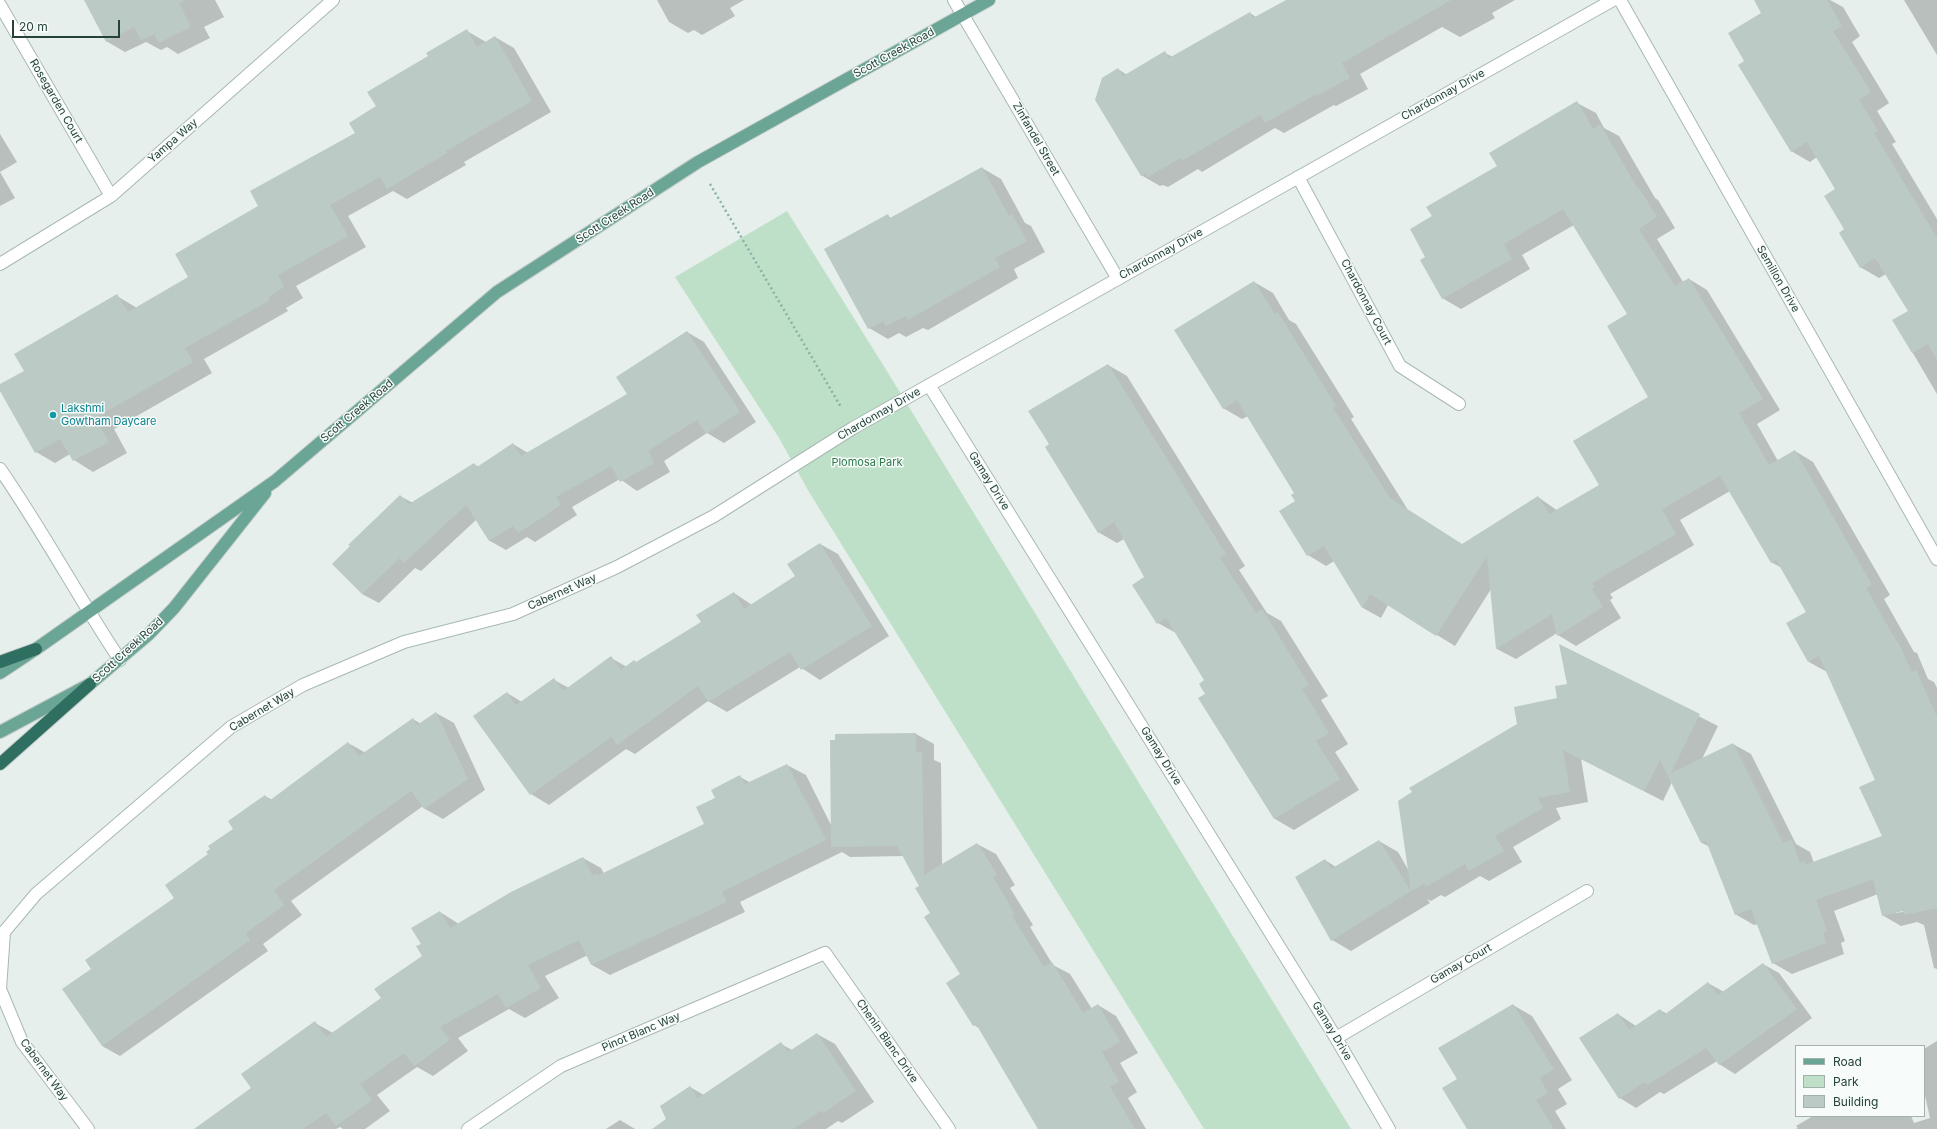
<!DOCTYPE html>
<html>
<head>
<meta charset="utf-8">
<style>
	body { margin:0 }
	#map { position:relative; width:1937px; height:1129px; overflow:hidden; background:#e6efeb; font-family:Inter,sans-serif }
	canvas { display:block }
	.legend { position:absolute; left:1795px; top:1045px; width:130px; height:72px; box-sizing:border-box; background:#f7fbf9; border:1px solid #a3b1ad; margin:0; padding:5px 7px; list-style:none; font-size:12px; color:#24423a }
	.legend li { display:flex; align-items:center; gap:8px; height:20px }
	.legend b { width:20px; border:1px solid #a3b1ad }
	.scale { position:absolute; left:12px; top:20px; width:108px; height:18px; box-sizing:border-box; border:2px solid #24423a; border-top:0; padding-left:5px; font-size:12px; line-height:14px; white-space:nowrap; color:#24423a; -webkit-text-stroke:3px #f7fbf9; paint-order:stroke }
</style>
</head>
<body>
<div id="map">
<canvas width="1937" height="1129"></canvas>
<ul class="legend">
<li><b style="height:5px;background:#6aa596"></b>Road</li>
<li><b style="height:11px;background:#bfe0c8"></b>Park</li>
<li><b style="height:11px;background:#bbcac4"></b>Building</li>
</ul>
<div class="scale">20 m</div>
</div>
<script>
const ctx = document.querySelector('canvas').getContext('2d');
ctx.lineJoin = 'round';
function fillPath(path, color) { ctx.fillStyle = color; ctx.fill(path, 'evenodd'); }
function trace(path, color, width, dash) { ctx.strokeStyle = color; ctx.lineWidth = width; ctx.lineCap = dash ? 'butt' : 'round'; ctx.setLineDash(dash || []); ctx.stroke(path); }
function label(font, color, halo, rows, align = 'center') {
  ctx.font = font + ' Inter,sans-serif'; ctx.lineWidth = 3; ctx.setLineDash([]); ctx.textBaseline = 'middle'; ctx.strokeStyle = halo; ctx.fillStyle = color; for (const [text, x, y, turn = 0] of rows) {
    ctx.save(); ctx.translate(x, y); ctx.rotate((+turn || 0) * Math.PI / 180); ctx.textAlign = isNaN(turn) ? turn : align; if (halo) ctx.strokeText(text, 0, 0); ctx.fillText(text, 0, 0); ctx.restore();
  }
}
const green = new Path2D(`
	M 787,211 L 885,368 L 1351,1129 L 1204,1129 L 809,492 L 779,438 L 675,277 Z`);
const shadow = new Path2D(`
	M 85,0 L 215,0 L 224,17 L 204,27 L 210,38 L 178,54 L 167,47 L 161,50 L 146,42 L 125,52 L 106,41 Z
	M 657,0 L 744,0 L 730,8 L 735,16 L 702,35 L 694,30 L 688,33 L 669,22 Z
	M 1288,0 L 1515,0 L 1492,13 L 1495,18 L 1460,37 L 1442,27 L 1360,74 L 1368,89 L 1336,106 L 1334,105 L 1284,133 L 1275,128 L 1202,172 L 1198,169 L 1168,187 L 1163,185 L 1160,186 L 1141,175 L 1118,69 L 1127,75 L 1165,53 L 1173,57 L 1250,13 L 1256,17 Z
	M 1773,0 L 1830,0 L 1843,7 L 1860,36 L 1852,42 L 1889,103 L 1877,111 L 1896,142 L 1892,144 L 1937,219 L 1937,394 L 1894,321 L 1909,312 L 1886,274 L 1879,278 L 1860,267 L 1846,230 L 1837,189 L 1817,157 L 1810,162 L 1791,151 L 1762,14 Z
	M 1904,0 L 1937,0 L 1937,55 Z
	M 467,31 L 486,42 L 495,37 L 514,48 L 551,112 L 464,162 L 466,165 L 407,199 L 393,191 L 348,216 L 366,247 L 296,286 L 303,298 L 286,308 L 288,311 L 204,359 L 212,373 L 114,429 L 127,453 L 93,472 L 74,460 L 70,454 L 55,463 L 36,452 L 0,389 L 0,385 L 25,371 L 117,296 L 137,308 L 189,277 L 260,206 L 356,133 L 377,107 L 429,56 Z
	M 1577,103 L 1596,113 L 1604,128 L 1619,136 L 1655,198 L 1658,200 L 1675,228 L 1657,239 L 1683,282 L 1689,279 L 1707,290 L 1780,410 L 1757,424 L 1778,461 L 1795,451 L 1813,462 L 1890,595 L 1884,599 L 1914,652 L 1917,653 L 1928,679 L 1934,682 L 1937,688 L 1937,969 L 1934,968 L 1924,925 L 1917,922 L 1901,926 L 1882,915 L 1878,894 L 1834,911 L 1845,941 L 1841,943 L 1844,954 L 1792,974 L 1773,963 L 1758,924 L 1754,925 L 1735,914 L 1710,847 L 1702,843 L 1672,782 L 1663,801 L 1581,759 L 1588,802 L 1556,808 L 1561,819 L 1513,847 L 1522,862 L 1489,881 L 1480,876 L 1445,897 L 1441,895 L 1431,901 L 1427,899 L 1430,903 L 1351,951 L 1332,940 L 1325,860 L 1336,867 L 1379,841 L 1398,852 L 1409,871 L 1559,699 L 1568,685 L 1560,646 L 1718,726 L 1702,759 L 1733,744 L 1751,754 L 1796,844 L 1810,852 L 1814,863 L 1883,836 L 1876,780 L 1827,672 L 1809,662 L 1788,624 L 1807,613 L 1782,568 L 1771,562 L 1730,491 L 1680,520 L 1694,545 L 1610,594 L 1613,598 L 1610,600 L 1621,618 L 1576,646 L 1558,635 L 1557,633 L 1516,659 L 1497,649 L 1491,589 L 1455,646 L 1388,605 L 1381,618 L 1363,608 L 1334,561 L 1326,566 L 1308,555 L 1296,502 L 1296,493 L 1248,416 L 1242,419 L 1223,408 L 1254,282 L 1273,293 L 1289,320 L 1296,324 L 1354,417 L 1351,419 L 1408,510 L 1463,545 L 1538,497 L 1558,511 L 1601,486 L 1649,397 L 1628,314 L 1574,225 L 1522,255 L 1530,269 L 1461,309 L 1442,298 L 1427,257 L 1433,217 L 1498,167 ZM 1896,911 L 1908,911 L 1896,913 Z
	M 0,134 L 17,162 L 0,172 Z
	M 982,168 L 1001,179 L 1025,223 L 1031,226 L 1045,252 L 1014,269 L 1018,278 L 928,330 L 923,328 L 906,337 L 899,333 L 888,339 L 869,328 L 888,216 L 891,218 Z
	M 0,172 L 15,198 L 0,206 Z
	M 687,332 L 704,342 L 756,422 L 724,443 L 707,433 L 664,461 L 670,472 L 637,491 L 620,479 L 572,507 L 577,515 L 535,542 L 527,537 L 506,550 L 490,541 L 476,520 L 421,571 L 415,568 L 379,603 L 362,594 L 400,496 L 413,503 L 474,464 L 479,467 L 513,444 L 528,453 L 629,394 Z
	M 1108,365 L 1127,376 L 1245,566 L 1239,570 L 1267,613 L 1281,621 L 1328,696 L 1321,700 L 1348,744 L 1335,752 L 1359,790 L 1294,830 L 1275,819 L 1199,698 L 1206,694 L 1206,681 L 1176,633 L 1158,623 L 1145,577 L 1124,539 L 1117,543 L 1098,532 L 1051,445 Z
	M 820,544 L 838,554 L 889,636 L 820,680 L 800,667 L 727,712 L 708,701 L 635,754 L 626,749 L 549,805 L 531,794 L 507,693 L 522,702 L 554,680 L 569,688 L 611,658 L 627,667 L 637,663 L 702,622 L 734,593 L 752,605 L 796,576 Z
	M 436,713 L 454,723 L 485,790 L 443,819 L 425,809 L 423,806 L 291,901 L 302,915 L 263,944 L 268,951 L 120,1056 L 102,1046 L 92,969 L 175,898 L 209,854 L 265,796 L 272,800 L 348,743 L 366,753 L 413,719 L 421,724 Z
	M 916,734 L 934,744 L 934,760 L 941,763 L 942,865 L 977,844 L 996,854 L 1015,885 L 1010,888 L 1033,925 L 1030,927 L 1053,965 L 1070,974 L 1092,1009 L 1098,1005 L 1116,1016 L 1138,1053 L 1120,1063 L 1137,1092 L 1128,1098 L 1146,1129 L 1039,1129 L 980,1029 L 974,1025 L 961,975 L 920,886 L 904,856 L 850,857 L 842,852 L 740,902 L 745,912 L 610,975 L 592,965 L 588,955 L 545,976 L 559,998 L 525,1018 L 509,1009 L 458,1038 L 468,1051 L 433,1076 L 417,1067 L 377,1095 L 390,1111 L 365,1129 L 343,1129 L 340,1127 L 336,1129 L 195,1129 L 253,1088 L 315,1023 L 333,1033 L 382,999 L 423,957 L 422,944 L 440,912 L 459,924 L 583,858 L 601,868 L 604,874 L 705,824 L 716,798 L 740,777 L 751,783 L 787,765 L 806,775 L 832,827 Z
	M 1763,964 L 1779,973 L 1812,1018 L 1735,1074 L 1719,1064 L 1717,1061 L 1664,1094 L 1660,1092 L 1636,1108 L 1620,1098 L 1618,1014 L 1636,1026 L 1660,1010 L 1667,1014 L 1708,983 L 1724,992 Z
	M 1513,1005 L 1532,1016 L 1572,1080 L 1558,1089 L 1567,1104 L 1555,1111 L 1566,1129 L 1469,1129 L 1458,1080 Z
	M 817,1034 L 835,1044 L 874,1102 L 842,1123 L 838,1121 L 826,1129 L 672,1129 L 690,1087 L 704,1095 L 781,1044 L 792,1050 Z
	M 1937,1041 L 1937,1129 L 1796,1129 L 1798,1128 L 1796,1126 L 1813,1116 L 1911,1116 L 1914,1123 L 1930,1118 L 1924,1091 L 1924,1049 Z
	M 620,1120 L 635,1129 L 606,1129 Z`);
const building = new Path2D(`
	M 84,0 L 185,0 L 179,3 L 191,27 L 159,43 L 154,34 L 141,40 L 134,27 L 106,42 Z
	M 1286,0 L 1451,0 L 1342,63 L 1350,78 L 1316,96 L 1316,94 L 1265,123 L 1260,115 L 1182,161 L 1180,158 L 1148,177 L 1146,173 L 1141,176 L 1095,100 L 1102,78 L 1118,68 L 1123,76 L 1165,51 L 1169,58 L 1250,12 L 1253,18 Z
	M 1754,0 L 1827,0 L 1842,26 L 1833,31 L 1871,92 L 1859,100 L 1878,131 L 1874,133 L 1937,238 L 1937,360 L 1928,344 L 1912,353 L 1892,320 L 1908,311 L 1875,258 L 1860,268 L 1839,233 L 1844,229 L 1824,196 L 1835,189 L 1807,142 L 1791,152 L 1738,65 L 1744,61 L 1728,33 L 1761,13 Z
	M 467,29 L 477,47 L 495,36 L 532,101 L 446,151 L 447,153 L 387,189 L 380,177 L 330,205 L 348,236 L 278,275 L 284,287 L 268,297 L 270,300 L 185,348 L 193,362 L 95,418 L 109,442 L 73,461 L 60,439 L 35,453 L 0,391 L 0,384 L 24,371 L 14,354 L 117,294 L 128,312 L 188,277 L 175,254 L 258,206 L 250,191 L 355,133 L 349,123 L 376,106 L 367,92 L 428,56 L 426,53 Z
	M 1577,101 L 1593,129 L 1600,124 L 1638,189 L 1639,188 L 1657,217 L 1639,229 L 1675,286 L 1689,278 L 1763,399 L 1739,413 L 1769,465 L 1795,450 L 1872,585 L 1866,588 L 1897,642 L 1898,642 L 1912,672 L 1916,670 L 1937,717 L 1937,908 L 1904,915 L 1903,911 L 1882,916 L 1873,879 L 1816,900 L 1827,931 L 1823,933 L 1826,943 L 1772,964 L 1751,909 L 1735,915 L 1706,841 L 1701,843 L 1660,760 L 1644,791 L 1563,750 L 1570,792 L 1538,798 L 1543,808 L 1495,836 L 1504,851 L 1469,871 L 1465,864 L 1426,887 L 1424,884 L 1411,891 L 1398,801 L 1412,792 L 1409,788 L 1517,724 L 1514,707 L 1557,698 L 1555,686 L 1567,684 L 1559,644 L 1700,714 L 1671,773 L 1733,743 L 1783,843 L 1792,840 L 1800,863 L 1804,861 L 1805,865 L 1882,836 L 1859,787 L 1875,780 L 1819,656 L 1808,662 L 1786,623 L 1806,612 L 1776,560 L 1771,563 L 1720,476 L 1662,509 L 1676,534 L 1592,583 L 1595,587 L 1592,589 L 1603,607 L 1557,636 L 1552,614 L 1496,649 L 1487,556 L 1436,636 L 1370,594 L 1362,608 L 1324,546 L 1307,556 L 1279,511 L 1295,501 L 1291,495 L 1294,493 L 1237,400 L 1223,409 L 1174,330 L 1254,281 L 1275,314 L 1278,312 L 1336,406 L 1333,408 L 1390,498 L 1462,544 L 1538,496 L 1549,514 L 1599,485 L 1573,441 L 1648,397 L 1607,326 L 1627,314 L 1563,209 L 1504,244 L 1512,259 L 1442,299 L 1420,260 L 1425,257 L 1410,229 L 1432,216 L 1426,207 L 1497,166 L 1489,153 Z
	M 982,167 L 1009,216 L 1012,214 L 1027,241 L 995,258 L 1000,267 L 908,320 L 906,316 L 886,326 L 883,321 L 868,329 L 824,249 L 888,214 L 890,218 Z
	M 687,331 L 740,412 L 706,434 L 697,420 L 648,451 L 654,463 L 620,482 L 611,466 L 556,497 L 561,505 L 518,533 L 513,526 L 489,541 L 466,505 L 404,563 L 400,558 L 362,594 L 332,564 L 350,546 L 348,545 L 400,495 L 409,504 L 474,463 L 477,467 L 513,443 L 521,456 L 627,394 L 616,377 Z
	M 1108,364 L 1226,554 L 1220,558 L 1256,613 L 1262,609 L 1309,685 L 1302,689 L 1329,733 L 1316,741 L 1340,779 L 1274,819 L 1198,698 L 1205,694 L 1199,684 L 1204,680 L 1166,618 L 1157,624 L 1132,585 L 1144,577 L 1114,522 L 1098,533 L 1045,447 L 1049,444 L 1028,411 Z
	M 820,543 L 872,626 L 801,670 L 790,652 L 708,702 L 698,686 L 617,745 L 611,737 L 530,795 L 473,716 L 507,692 L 516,705 L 554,678 L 563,691 L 611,656 L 621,670 L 634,660 L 636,662 L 701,622 L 696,615 L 734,592 L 744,609 L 795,576 L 787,564 Z
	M 436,712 L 468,779 L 424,809 L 411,791 L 274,890 L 284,905 L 246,933 L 250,940 L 102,1046 L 62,989 L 91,969 L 85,960 L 174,898 L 165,885 L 208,854 L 206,852 L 210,849 L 208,846 L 233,829 L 228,821 L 265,795 L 269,801 L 348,742 L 359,756 L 413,718 L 417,725 Z
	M 916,733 L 916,752 L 922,752 L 924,875 L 977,843 L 997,874 L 993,877 L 1015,914 L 1012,916 L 1044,967 L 1052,962 L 1083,1013 L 1098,1004 L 1120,1042 L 1102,1052 L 1119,1082 L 1110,1087 L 1135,1129 L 1038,1129 L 976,1024 L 973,1026 L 946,983 L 960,974 L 924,917 L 930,913 L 915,888 L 919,886 L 897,846 L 831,847 L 830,740 L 835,740 L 835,734 Z
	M 787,764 L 826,840 L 722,892 L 727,902 L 591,965 L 579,940 L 528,965 L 541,988 L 506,1008 L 498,994 L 440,1027 L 450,1040 L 414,1066 L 404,1053 L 360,1084 L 372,1100 L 336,1126 L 326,1113 L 303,1129 L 194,1129 L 251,1088 L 241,1074 L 315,1021 L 326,1037 L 381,998 L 374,989 L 422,956 L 416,946 L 421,944 L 411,928 L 440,911 L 450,928 L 511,892 L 583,857 L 592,875 L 596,873 L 597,876 L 704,824 L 696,807 L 715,798 L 711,790 L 740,775 L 745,784 Z
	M 1379,840 L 1411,891 L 1331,941 L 1295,877 L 1325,859 L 1331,869 Z
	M 1763,963 L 1797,1009 L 1719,1065 L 1706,1048 L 1647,1085 L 1644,1082 L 1619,1099 L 1579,1038 L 1618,1013 L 1629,1030 L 1660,1009 L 1664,1015 L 1708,982 L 1718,995 Z
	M 1513,1004 L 1554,1069 L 1540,1078 L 1548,1093 L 1536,1100 L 1554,1129 L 1467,1129 L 1442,1088 L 1457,1079 L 1438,1048 Z
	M 817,1033 L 856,1091 L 823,1113 L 822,1110 L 793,1129 L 652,1129 L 666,1119 L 660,1106 L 690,1086 L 698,1098 L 781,1042 L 788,1052 Z`);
const path = new Path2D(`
	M 710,184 L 841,407`);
const minor = new Path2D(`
	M 954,0 L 1118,279
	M 1620,0 L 1937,559
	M 0,5 L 111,196
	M 1298,177 L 1400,366 L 1459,404
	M 0,264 L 111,196 L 333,0
	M 929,385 L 1336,1038 L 1389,1129
	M 0,469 C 43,531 78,597 120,660
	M 1336,1038 L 1587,891
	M 88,1129 L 22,1042 L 0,989 L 4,932 L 36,894 L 231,727 L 303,685 L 404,642 L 513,614 L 617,567 L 714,516 L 853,428 L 1613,0
	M 468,1129 L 561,1066 L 825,953 L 949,1129`);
const major = new Path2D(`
	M 0,673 L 36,649 L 275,481 L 497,292 L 698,162 L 989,0
	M 0,732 L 90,684 L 148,635 L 174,608 L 265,493`);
const highway = new Path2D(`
	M 0,662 L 36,649
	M 0,764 L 90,684`);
const markers = [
	[53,415,4,"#0f9aa8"]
];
const streetNames = [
	["Scott Creek Road",894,53,-29],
	["Chardonnay Drive",1443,95,-29],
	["Rosegarden Court",56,101,60],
	["Zinfandel Street",1036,139,60],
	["Yampa Way",173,141,-41],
	["Scott Creek Road",615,216,-33],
	["Chardonnay Drive",1161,254,-29],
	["Semillon Drive",1778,279,60],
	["Chardonnay Court",1366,302,62],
	["Scott Creek Road",357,411,-40],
	["Chardonnay Drive",879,414,-30],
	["Gamay Drive",989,481,58],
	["Cabernet Way",562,592,-24],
	["Scott Creek Road",128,650,-42],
	["Cabernet Way",262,710,-31],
	["Gamay Drive",1161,756,58],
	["Gamay Court",1461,964,-30],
	["Gamay Drive",1332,1031,59],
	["Pinot Blanc Way",641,1032,-23],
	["Chenin Blanc Drive",887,1041,55],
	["Cabernet Way",44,1070,54]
];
const cultureNames = [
	["Lakshmi",61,409],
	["Gowtham Daycare",61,422]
];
const parkNames = [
	["Plomosa Park",867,463]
];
fillPath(green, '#bfe0c8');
fillPath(shadow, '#0003');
fillPath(building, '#bbcac4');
trace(minor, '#a8b8b2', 14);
trace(major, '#c2cac8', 14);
trace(highway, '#c2cac8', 14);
trace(path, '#86b3a5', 2.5, [2, 3]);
trace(minor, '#fff', 12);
trace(major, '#6aa596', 12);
trace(highway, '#2f6f62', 12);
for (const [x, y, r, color] of markers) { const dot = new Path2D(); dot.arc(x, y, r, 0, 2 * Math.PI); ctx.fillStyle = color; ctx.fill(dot); trace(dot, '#f7fbf9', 1.5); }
label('11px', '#24423a', '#f7fbf9', streetNames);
label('11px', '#0d838f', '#f7fbf9', cultureNames, 'left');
label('11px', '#2d7a4b', '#f7fbf9', parkNames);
</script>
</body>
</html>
